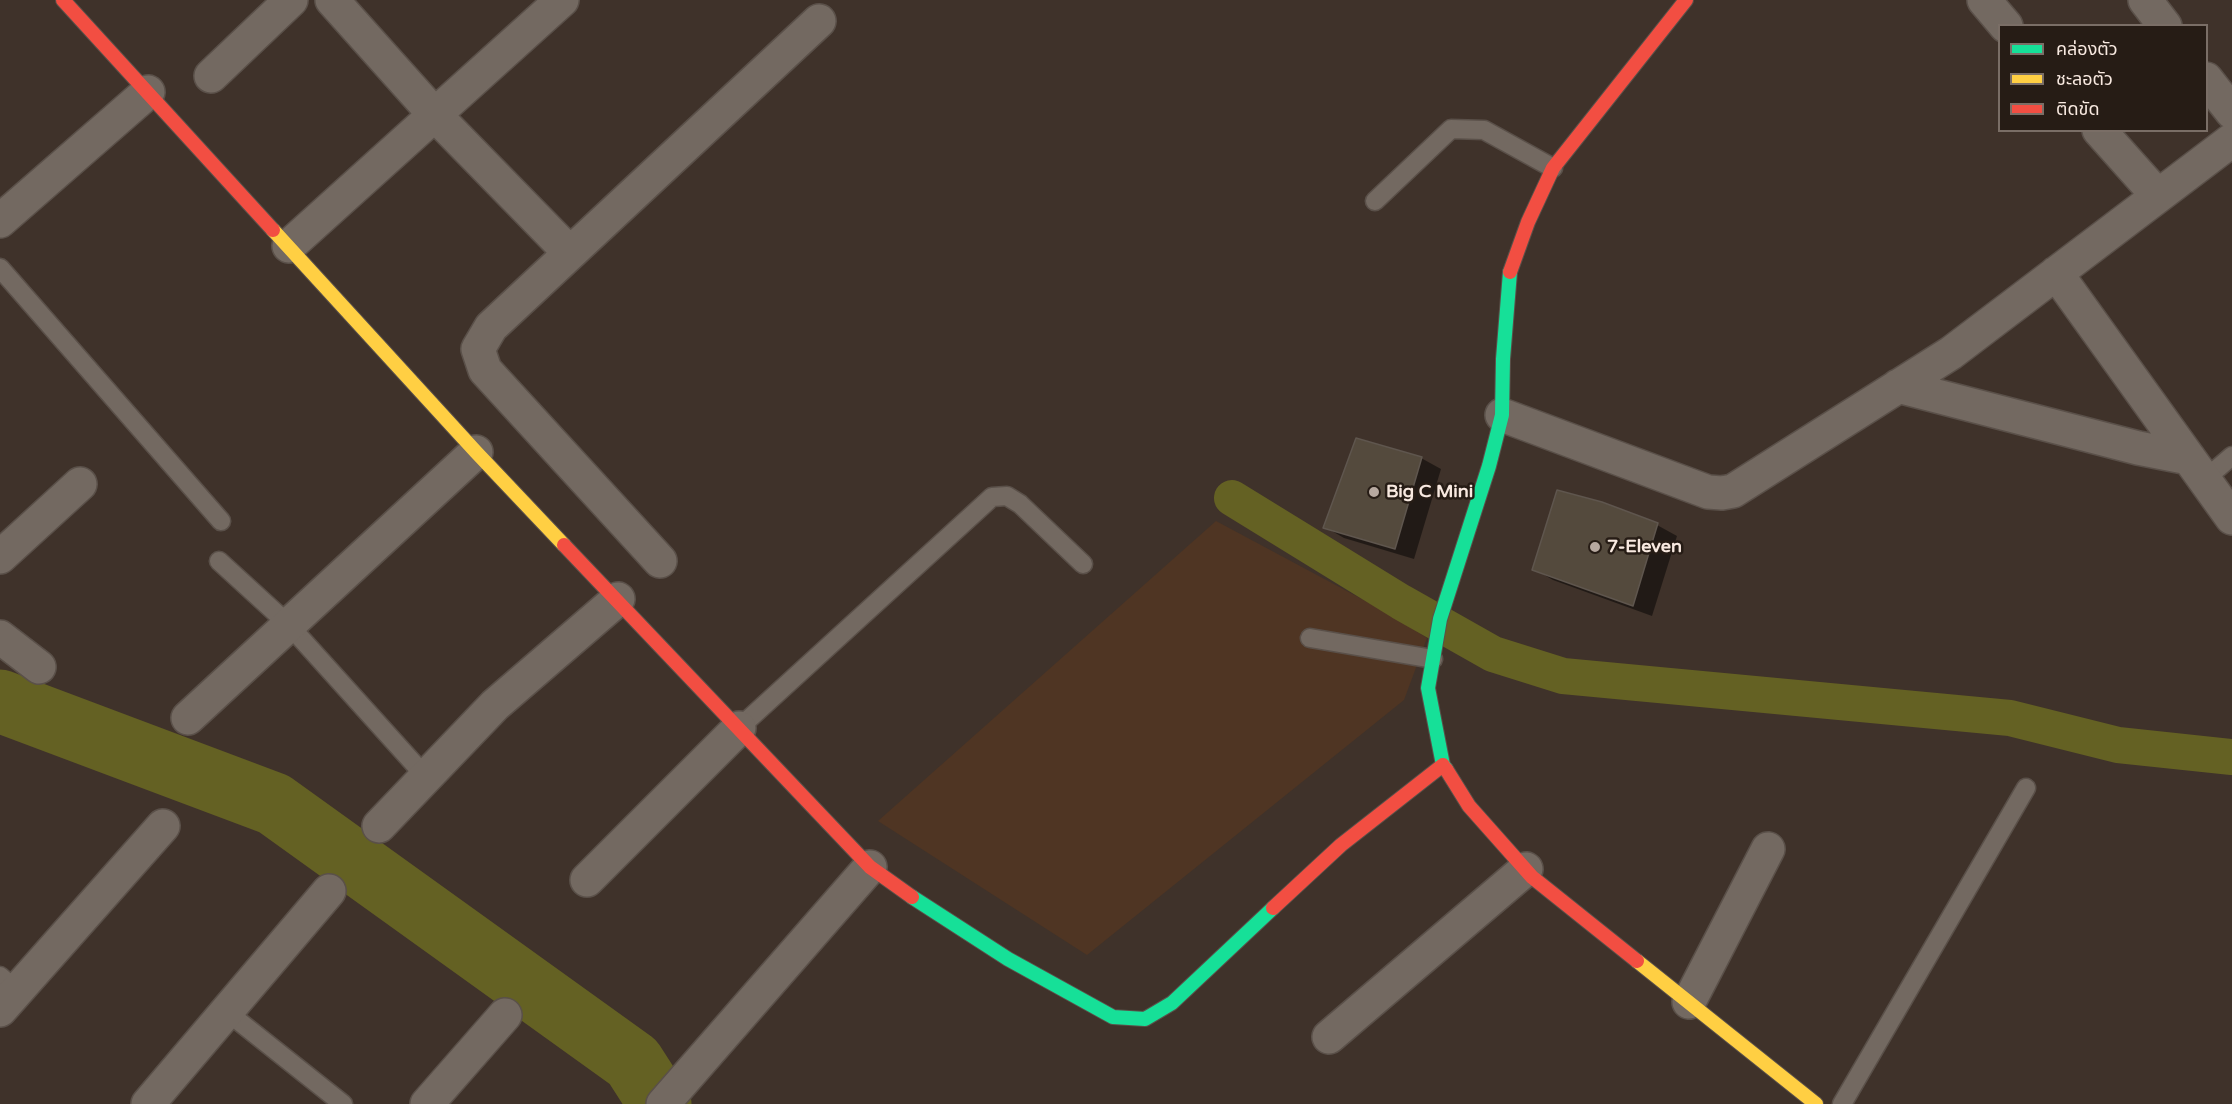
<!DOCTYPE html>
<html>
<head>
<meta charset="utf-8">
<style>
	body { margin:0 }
	#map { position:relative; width:2232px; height:1104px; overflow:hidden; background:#3f322a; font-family:"Varela Round","Noto Sans Thai",sans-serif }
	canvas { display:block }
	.legend { position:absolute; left:1998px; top:24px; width:210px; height:108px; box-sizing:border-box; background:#261c15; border:2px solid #7a6e66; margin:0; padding:8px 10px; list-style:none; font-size:18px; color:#f8e9e0 }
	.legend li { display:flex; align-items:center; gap:12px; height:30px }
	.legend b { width:30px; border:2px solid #7a6e66 }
</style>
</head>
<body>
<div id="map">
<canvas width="2232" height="1104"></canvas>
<ul class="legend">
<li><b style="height:8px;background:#16e098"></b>คล่องตัว</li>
<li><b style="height:8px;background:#ffcf43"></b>ชะลอตัว</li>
<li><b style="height:8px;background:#f24e42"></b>ติดขัด</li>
</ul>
</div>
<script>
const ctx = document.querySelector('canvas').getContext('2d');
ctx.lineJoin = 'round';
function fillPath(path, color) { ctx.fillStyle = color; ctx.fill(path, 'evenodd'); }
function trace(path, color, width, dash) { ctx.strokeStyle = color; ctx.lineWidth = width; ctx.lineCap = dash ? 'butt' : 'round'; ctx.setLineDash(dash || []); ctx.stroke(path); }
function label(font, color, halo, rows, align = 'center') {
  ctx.font = font + ' "Varela Round",sans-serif'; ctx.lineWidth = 5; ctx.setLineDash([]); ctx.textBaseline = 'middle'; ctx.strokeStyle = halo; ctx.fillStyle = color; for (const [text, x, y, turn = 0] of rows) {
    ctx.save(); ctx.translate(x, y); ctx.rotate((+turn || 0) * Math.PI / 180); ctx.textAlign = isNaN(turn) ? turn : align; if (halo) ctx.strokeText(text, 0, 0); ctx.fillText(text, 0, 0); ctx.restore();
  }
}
const built = new Path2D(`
	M 1216,521 L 1386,612 L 1427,638 L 1404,700 L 1087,955 L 878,821 Z`);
const shadow = new Path2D(`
	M 1421,458 L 1441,469 L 1414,559 L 1344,538 L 1325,527 Z
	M 1657,525 L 1677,536 L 1652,616 L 1553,580 L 1534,569 Z`);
const canal = new Path2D(`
	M 1232,498 L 1401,602 L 1493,654 L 1563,676 L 2010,718 L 2118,745 L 2232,757`);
const river = new Path2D(`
	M 0,701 L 274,804 L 633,1062 L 660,1104`);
const building = new Path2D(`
	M 1356,438 L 1422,457 L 1395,549 L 1323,528 Z
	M 1557,490 L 1602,502 L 1658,523 L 1633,606 L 1532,570 Z`);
const lane = new Path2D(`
	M 1375,201 L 1451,129 L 1484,130 L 1553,168
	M 0,268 L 221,521
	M 2204,480 L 2232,456
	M 219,561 L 288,624 L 426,777
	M 1310,638 L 1433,659
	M 739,728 L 992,497 L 1007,496 L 1020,504 L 1083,564
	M 0,976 L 17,991
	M 226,1011 L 343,1104
	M 1842,1104 L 2026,788`);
const street = new Path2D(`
	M 332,0 L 435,115 L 570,253
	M 1984,0 L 2006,26
	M 2145,0 L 2165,26
	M 211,76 L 291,0
	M 2206,79 L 2232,112
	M 2099,130 L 2158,196
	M 0,221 L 148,92
	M 289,246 L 562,0
	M 2056,273 L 2232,518
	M 1898,386 L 2138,448 L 2189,458
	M 1502,415 L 1708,492 L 1722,493 L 1733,491 L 1951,353 L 2232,140
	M 0,557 L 80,484
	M 660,561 L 485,370 L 478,349 L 491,327 L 819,21
	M 0,637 L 39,667
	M 188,718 L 476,452
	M 379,826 L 495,705 L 618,599
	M 587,880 L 739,728
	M 1689,1002 L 1768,849
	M 0,1010 L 163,826
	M 1329,1037 L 1526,869
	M 148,1104 L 329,891
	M 427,1104 L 505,1015
	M 663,1104 L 870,867`);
const fast = new Path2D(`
	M 1446,769 L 1443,765 L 1428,688 L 1440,619 L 1489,466 L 1502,415 L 1503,359 L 1510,272
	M 912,897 L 1008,959 L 1113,1017 L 1145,1019 L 1172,1003 L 1273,908`);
const slow = new Path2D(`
	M 273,230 L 476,452 L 564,545
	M 1637,961 L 1816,1104`);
const jam = new Path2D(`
	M 63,0 L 273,230
	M 1510,272 L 1528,222 L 1553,168 L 1686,0
	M 564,545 L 870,867 L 912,897
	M 1446,769 L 1469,806 L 1532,877 L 1637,961
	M 1273,908 L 1341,845 L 1443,765`);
const markers = [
	[1374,492,6,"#b7a9a0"],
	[1595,547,6,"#b7a9a0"]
];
const poiNames = [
	["Big C Mini",1386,492],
	["7-Eleven",1607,547]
];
fillPath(built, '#4f3523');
fillPath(shadow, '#0007');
trace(canal, '#646123', 36);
trace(river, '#646123', 63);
fillPath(building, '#544a3d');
trace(building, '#5f564e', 1.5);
trace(lane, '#5a5049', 21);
trace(street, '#5a5049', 36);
trace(fast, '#5a5049', 16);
trace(slow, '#5a5049', 16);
trace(jam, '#5a5049', 16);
trace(lane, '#736961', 18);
trace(street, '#736961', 33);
trace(fast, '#16e098', 14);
trace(slow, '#ffcf43', 14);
trace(jam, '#f24e42', 14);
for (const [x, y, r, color] of markers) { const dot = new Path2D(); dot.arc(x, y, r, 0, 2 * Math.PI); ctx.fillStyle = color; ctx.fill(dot); trace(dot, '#261c15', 2); }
label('bold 18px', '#f8e9e0', '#261c15', poiNames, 'left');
</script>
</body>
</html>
